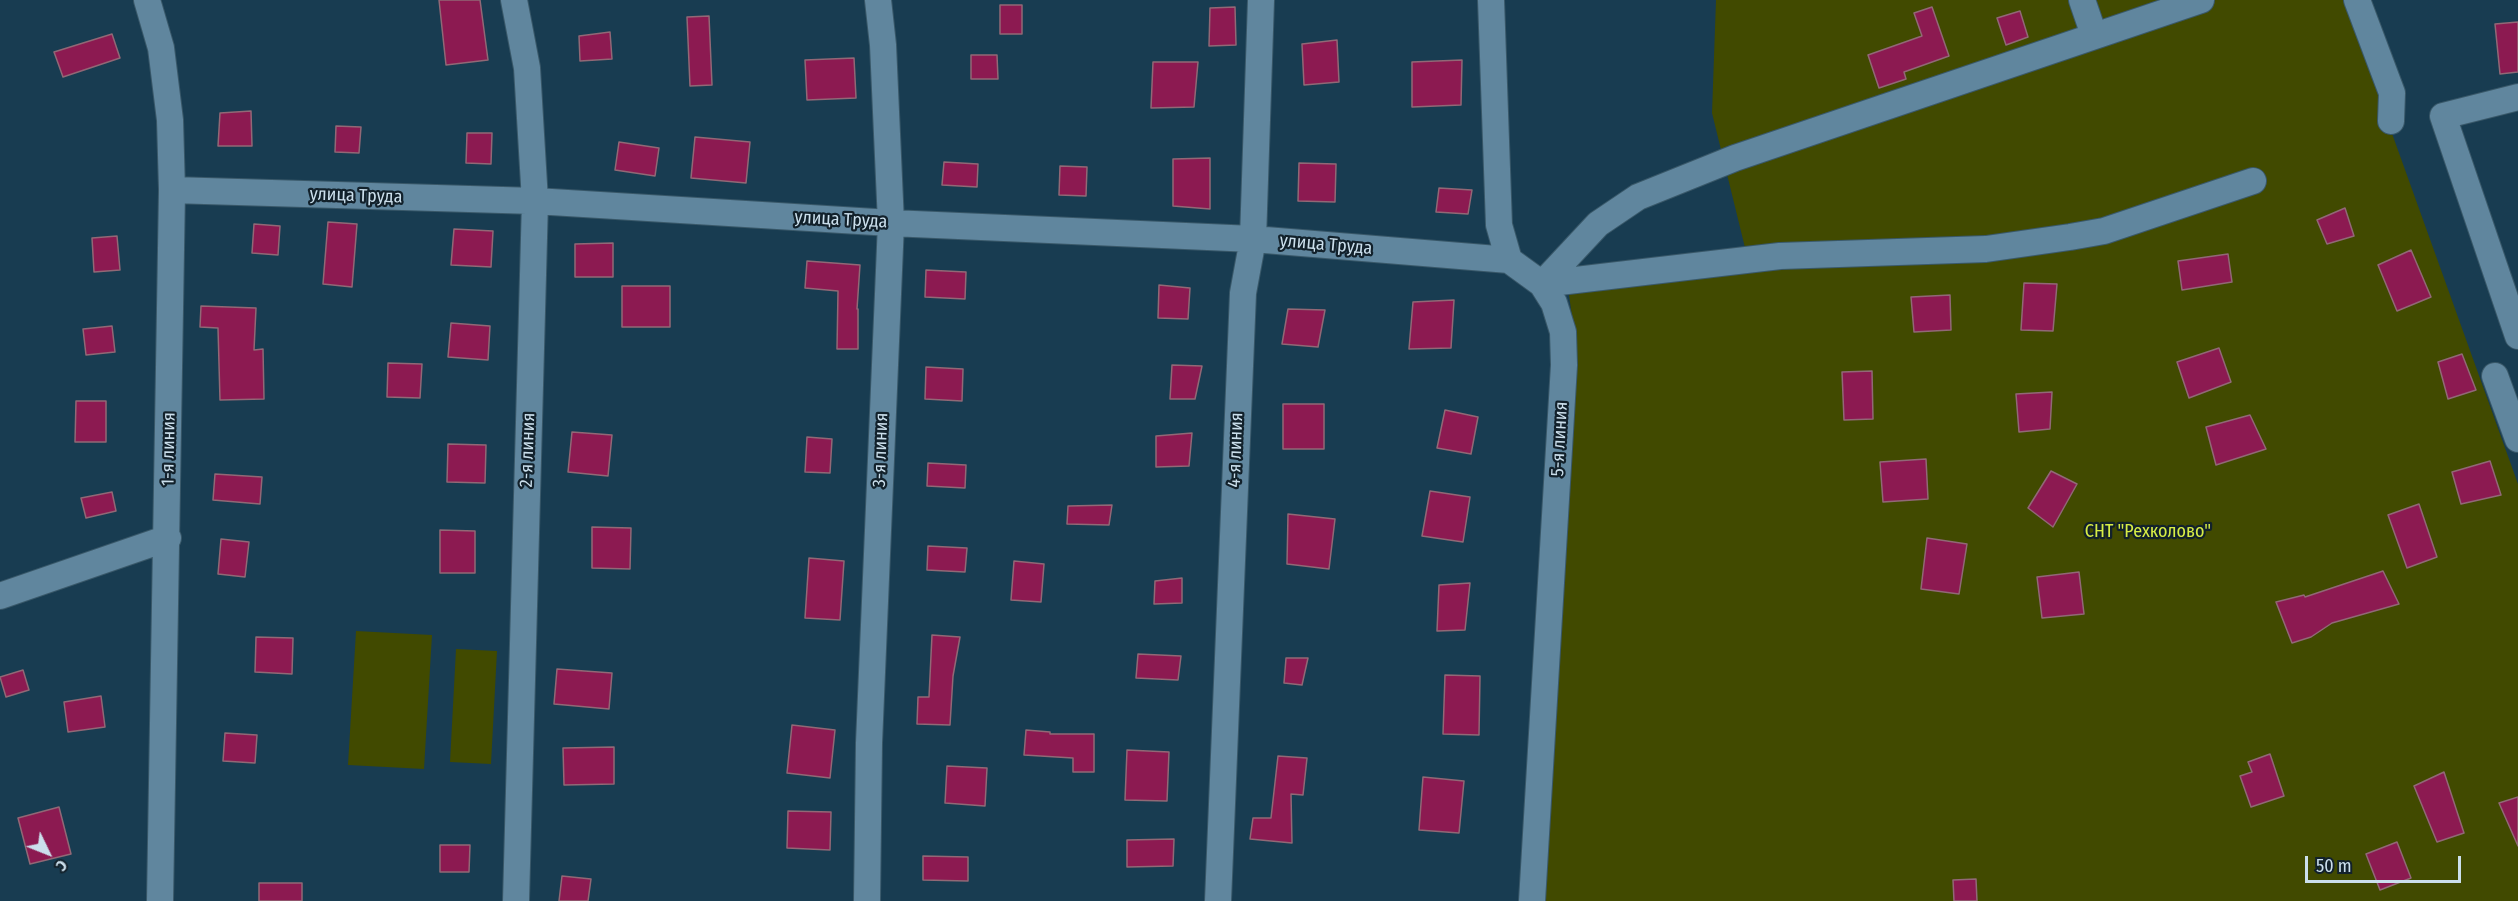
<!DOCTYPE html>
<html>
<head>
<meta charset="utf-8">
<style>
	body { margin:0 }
	#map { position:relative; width:2518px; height:901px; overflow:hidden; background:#183c51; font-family:"Fira Sans Condensed",sans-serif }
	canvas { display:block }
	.north { position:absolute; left:18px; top:823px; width:60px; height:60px; -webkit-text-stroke:4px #12212b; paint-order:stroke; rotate:133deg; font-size:16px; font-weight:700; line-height:24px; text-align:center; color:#cbdfec }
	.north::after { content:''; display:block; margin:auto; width:21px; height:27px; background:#cbdfec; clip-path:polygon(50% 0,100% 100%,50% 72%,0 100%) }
	.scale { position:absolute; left:2305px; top:856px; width:156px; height:27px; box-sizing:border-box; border:3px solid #cbdfec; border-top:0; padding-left:8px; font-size:18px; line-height:21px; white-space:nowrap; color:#cbdfec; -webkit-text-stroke:4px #12212b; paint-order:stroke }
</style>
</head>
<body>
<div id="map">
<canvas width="2518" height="901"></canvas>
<div class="north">С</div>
<div class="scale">50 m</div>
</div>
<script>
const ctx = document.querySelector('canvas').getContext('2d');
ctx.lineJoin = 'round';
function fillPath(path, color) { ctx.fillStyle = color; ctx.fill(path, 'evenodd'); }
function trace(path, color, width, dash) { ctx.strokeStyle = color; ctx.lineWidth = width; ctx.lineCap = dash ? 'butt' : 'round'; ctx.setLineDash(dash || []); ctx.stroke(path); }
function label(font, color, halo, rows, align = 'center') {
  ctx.font = font + ' "Fira Sans Condensed",sans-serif'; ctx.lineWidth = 4.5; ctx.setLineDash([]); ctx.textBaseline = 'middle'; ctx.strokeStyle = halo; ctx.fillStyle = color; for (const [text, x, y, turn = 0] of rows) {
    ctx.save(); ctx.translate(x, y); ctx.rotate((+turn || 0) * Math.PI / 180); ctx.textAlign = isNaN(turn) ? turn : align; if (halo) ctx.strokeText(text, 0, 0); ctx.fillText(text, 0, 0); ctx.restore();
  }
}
const green = new Path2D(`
	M 1716,0 L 2344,0 L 2518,484 L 2518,901 L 1543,901 L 1576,344 L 1566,274 L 1749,264 L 1712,113 Z
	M 356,631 L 432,635 L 424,769 L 348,765 Z
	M 456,649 L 497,651 L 491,764 L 450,762 Z`);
const building = new Path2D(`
	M 439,0 L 480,0 L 488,60 L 446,65 Z
	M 1000,5 L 1022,5 L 1022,34 L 1000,34 Z
	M 1235,7 L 1236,45 L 1209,46 L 1210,8 Z
	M 1932,7 L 1949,56 L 1904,72 L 1906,79 L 1879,88 L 1868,55 L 1922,36 L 1914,13 Z
	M 2020,11 L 2028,37 L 2006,45 L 1997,18 Z
	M 709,16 L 712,85 L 690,86 L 687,17 Z
	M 2518,22 L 2518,72 L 2500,74 L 2495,24 Z
	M 610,32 L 612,59 L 580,61 L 579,36 Z
	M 112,34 L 120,58 L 63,77 L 54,52 Z
	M 1337,40 L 1339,82 L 1304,85 L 1302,44 Z
	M 971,55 L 997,55 L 998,79 L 971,79 Z
	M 854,58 L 856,98 L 807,100 L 805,60 Z
	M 1462,60 L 1461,105 L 1412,107 L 1412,62 Z
	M 1153,62 L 1198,62 L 1194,107 L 1151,108 Z
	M 251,111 L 252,146 L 218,146 L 220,113 Z
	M 336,126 L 361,127 L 359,153 L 335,152 Z
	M 467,133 L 492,133 L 491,164 L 466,163 Z
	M 695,137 L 750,142 L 746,183 L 691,178 Z
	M 619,142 L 659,148 L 655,176 L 615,170 Z
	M 1210,158 L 1210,209 L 1173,206 L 1173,159 Z
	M 944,162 L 978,164 L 977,187 L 942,185 Z
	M 1299,163 L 1336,164 L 1335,202 L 1298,201 Z
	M 1060,166 L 1087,167 L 1086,196 L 1059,195 Z
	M 1439,188 L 1472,190 L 1468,214 L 1436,212 Z
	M 2345,208 L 2354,236 L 2327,244 L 2317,220 Z
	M 328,222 L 357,224 L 352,287 L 323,284 Z
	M 254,224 L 280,226 L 278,255 L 252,253 Z
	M 454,229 L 493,231 L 491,267 L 451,265 Z
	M 117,236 L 120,270 L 94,272 L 92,238 Z
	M 613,243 L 613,277 L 575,277 L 575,244 Z
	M 2411,250 L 2431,297 L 2397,311 L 2378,265 Z
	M 2228,254 L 2232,282 L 2182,290 L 2178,261 Z
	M 807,261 L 860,265 L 857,309 L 858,309 L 858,349 L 837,349 L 838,291 L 805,288 Z
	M 926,270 L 966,272 L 965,299 L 925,297 Z
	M 2024,283 L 2057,284 L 2053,331 L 2021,330 Z
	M 1159,285 L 1190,288 L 1188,319 L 1158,318 Z
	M 622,286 L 670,286 L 670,327 L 622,327 Z
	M 1950,295 L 1951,330 L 1914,332 L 1911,297 Z
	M 1454,300 L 1451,348 L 1409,349 L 1413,302 Z
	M 201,306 L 256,308 L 254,350 L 263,349 L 264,399 L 220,400 L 218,328 L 200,327 Z
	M 1288,309 L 1325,310 L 1318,347 L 1282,344 Z
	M 451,323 L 490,326 L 488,360 L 448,357 Z
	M 112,326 L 115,352 L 86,355 L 83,329 Z
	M 2219,348 L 2231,382 L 2189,398 L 2177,362 Z
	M 2462,354 L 2476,390 L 2448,399 L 2438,362 Z
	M 388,363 L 422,364 L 420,398 L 387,397 Z
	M 1172,365 L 1202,366 L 1195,399 L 1170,399 Z
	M 926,367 L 963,369 L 962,401 L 925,399 Z
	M 1872,371 L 1873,419 L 1844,420 L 1842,372 Z
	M 2052,392 L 2050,429 L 2019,432 L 2016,394 Z
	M 76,401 L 106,401 L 106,442 L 75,442 Z
	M 1283,404 L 1324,404 L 1324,449 L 1283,449 Z
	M 1445,410 L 1478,417 L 1471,454 L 1437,448 Z
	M 2250,415 L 2266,449 L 2216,465 L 2206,427 Z
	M 572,432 L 612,435 L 608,476 L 568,472 Z
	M 1192,433 L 1189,466 L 1156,467 L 1156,436 Z
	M 807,437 L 832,439 L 830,473 L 805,472 Z
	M 448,444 L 486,445 L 485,483 L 447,482 Z
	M 1926,459 L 1928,499 L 1883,502 L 1880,462 Z
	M 2490,461 L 2501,495 L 2461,504 L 2452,472 Z
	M 928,463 L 966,465 L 965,488 L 927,486 Z
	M 2051,471 L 2077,484 L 2053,527 L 2028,508 Z
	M 215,474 L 262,477 L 260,504 L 213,500 Z
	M 1430,491 L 1470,497 L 1463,542 L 1422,536 Z
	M 112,492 L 116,511 L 86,518 L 81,498 Z
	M 2419,504 L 2437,557 L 2407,568 L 2388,515 Z
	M 1112,505 L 1109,525 L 1067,524 L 1068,506 Z
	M 1288,514 L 1335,519 L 1329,569 L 1287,564 Z
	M 592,527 L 631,528 L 630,569 L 592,568 Z
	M 440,530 L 475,531 L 475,573 L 440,573 Z
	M 1927,538 L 1967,544 L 1959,594 L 1921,589 Z
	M 221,539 L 249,542 L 245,577 L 218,574 Z
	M 928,546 L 967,548 L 965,572 L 927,570 Z
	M 809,558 L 844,561 L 840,620 L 805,618 Z
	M 1014,561 L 1044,564 L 1041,602 L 1011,600 Z
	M 2383,571 L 2399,604 L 2332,623 L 2311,637 L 2292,643 L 2276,602 L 2304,595 L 2305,597 Z
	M 2079,572 L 2084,614 L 2042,618 L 2037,577 Z
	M 1182,578 L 1182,603 L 1154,604 L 1155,581 Z
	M 1470,583 L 1465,630 L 1437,631 L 1439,585 Z
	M 932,635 L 960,637 L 953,676 L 950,725 L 917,724 L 918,697 L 929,697 Z
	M 256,637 L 293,638 L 292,674 L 255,672 Z
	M 1138,654 L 1181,656 L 1178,680 L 1136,678 Z
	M 1286,658 L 1308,658 L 1302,685 L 1284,683 Z
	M 557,669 L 612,673 L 609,709 L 554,704 Z
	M 23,670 L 29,690 L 6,697 L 0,677 Z
	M 1445,675 L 1480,676 L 1479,735 L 1443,734 Z
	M 101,696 L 105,727 L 68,732 L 64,702 Z
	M 792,725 L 835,730 L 830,778 L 787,773 Z
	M 1026,730 L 1050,732 L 1050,734 L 1094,734 L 1094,772 L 1073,772 L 1073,758 L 1024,755 Z
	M 225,733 L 257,735 L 255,763 L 223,761 Z
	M 614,747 L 614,784 L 564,785 L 563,748 Z
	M 1127,750 L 1169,752 L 1167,801 L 1125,800 Z
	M 2270,754 L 2284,796 L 2251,807 L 2240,776 L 2252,772 L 2248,762 Z
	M 1278,756 L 1307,758 L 1303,795 L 1291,794 L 1292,843 L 1250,839 L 1253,818 L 1271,818 Z
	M 947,766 L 987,768 L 985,806 L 945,803 Z
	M 2444,772 L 2464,833 L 2437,842 L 2414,786 Z
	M 1423,777 L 1464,781 L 1459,833 L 1419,830 Z
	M 2518,797 L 2518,846 L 2499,803 Z
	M 59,807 L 71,854 L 30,864 L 18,818 Z
	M 788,811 L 831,812 L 830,850 L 787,848 Z
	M 1174,839 L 1173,866 L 1127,867 L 1127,840 Z
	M 2397,842 L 2411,878 L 2380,890 L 2366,854 Z
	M 440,845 L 470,845 L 469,872 L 440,872 Z
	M 923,856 L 968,857 L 968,881 L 923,880 Z
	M 562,876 L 591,879 L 588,901 L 559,901 Z
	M 1976,879 L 1977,901 L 1954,901 L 1953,880 Z
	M 259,883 L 302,883 L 302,901 L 259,901 Z`);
const minor = new Path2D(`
	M 147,0 L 161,48 L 170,120 L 172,190 L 160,901
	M 514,0 L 527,68 L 535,201 L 516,901
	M 1491,0 L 1499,225 L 1509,260 L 1542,284 L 1554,303 L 1563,332 L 1564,365 L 1532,901
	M 2082,0 L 2094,35
	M 2357,0 L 2392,93 L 2391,121
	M 2518,97 L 2443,116 L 2518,336
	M 172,190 L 535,201 L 891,223 L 1253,239 L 1509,260
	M 1542,284 L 1598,224 L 1638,197 L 1735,158 L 2201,0
	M 1542,284 L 1780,256 L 1986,249 L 2070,237 L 2104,231 L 2253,181
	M 2495,376 L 2518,439
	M 0,596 L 168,538
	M 867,901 L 869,743 L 891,223 L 883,45 L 878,0
	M 1218,901 L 1243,293 L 1253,239 L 1261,0`);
const streetNames = [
	["улица Труда",356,196,2],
	["улица Труда",841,220,3],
	["улица Труда",1326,245,5],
	["5-я линия",1560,439,-87],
	["1-я линия",169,449,-89],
	["2-я линия",528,450,-88],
	["3-я линия",881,450,-88],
	["4-я линия",1236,450,-88]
];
const parkNames = [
	["СНТ \"Рехколово\"",2148,532]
];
fillPath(green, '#414a00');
fillPath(building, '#8c1a51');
trace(building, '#916876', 1.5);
trace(minor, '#395869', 28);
trace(minor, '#60869e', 26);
label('18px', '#cbdfec', '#12212b', streetNames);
label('18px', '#d7ed45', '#12212b', parkNames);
</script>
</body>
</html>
